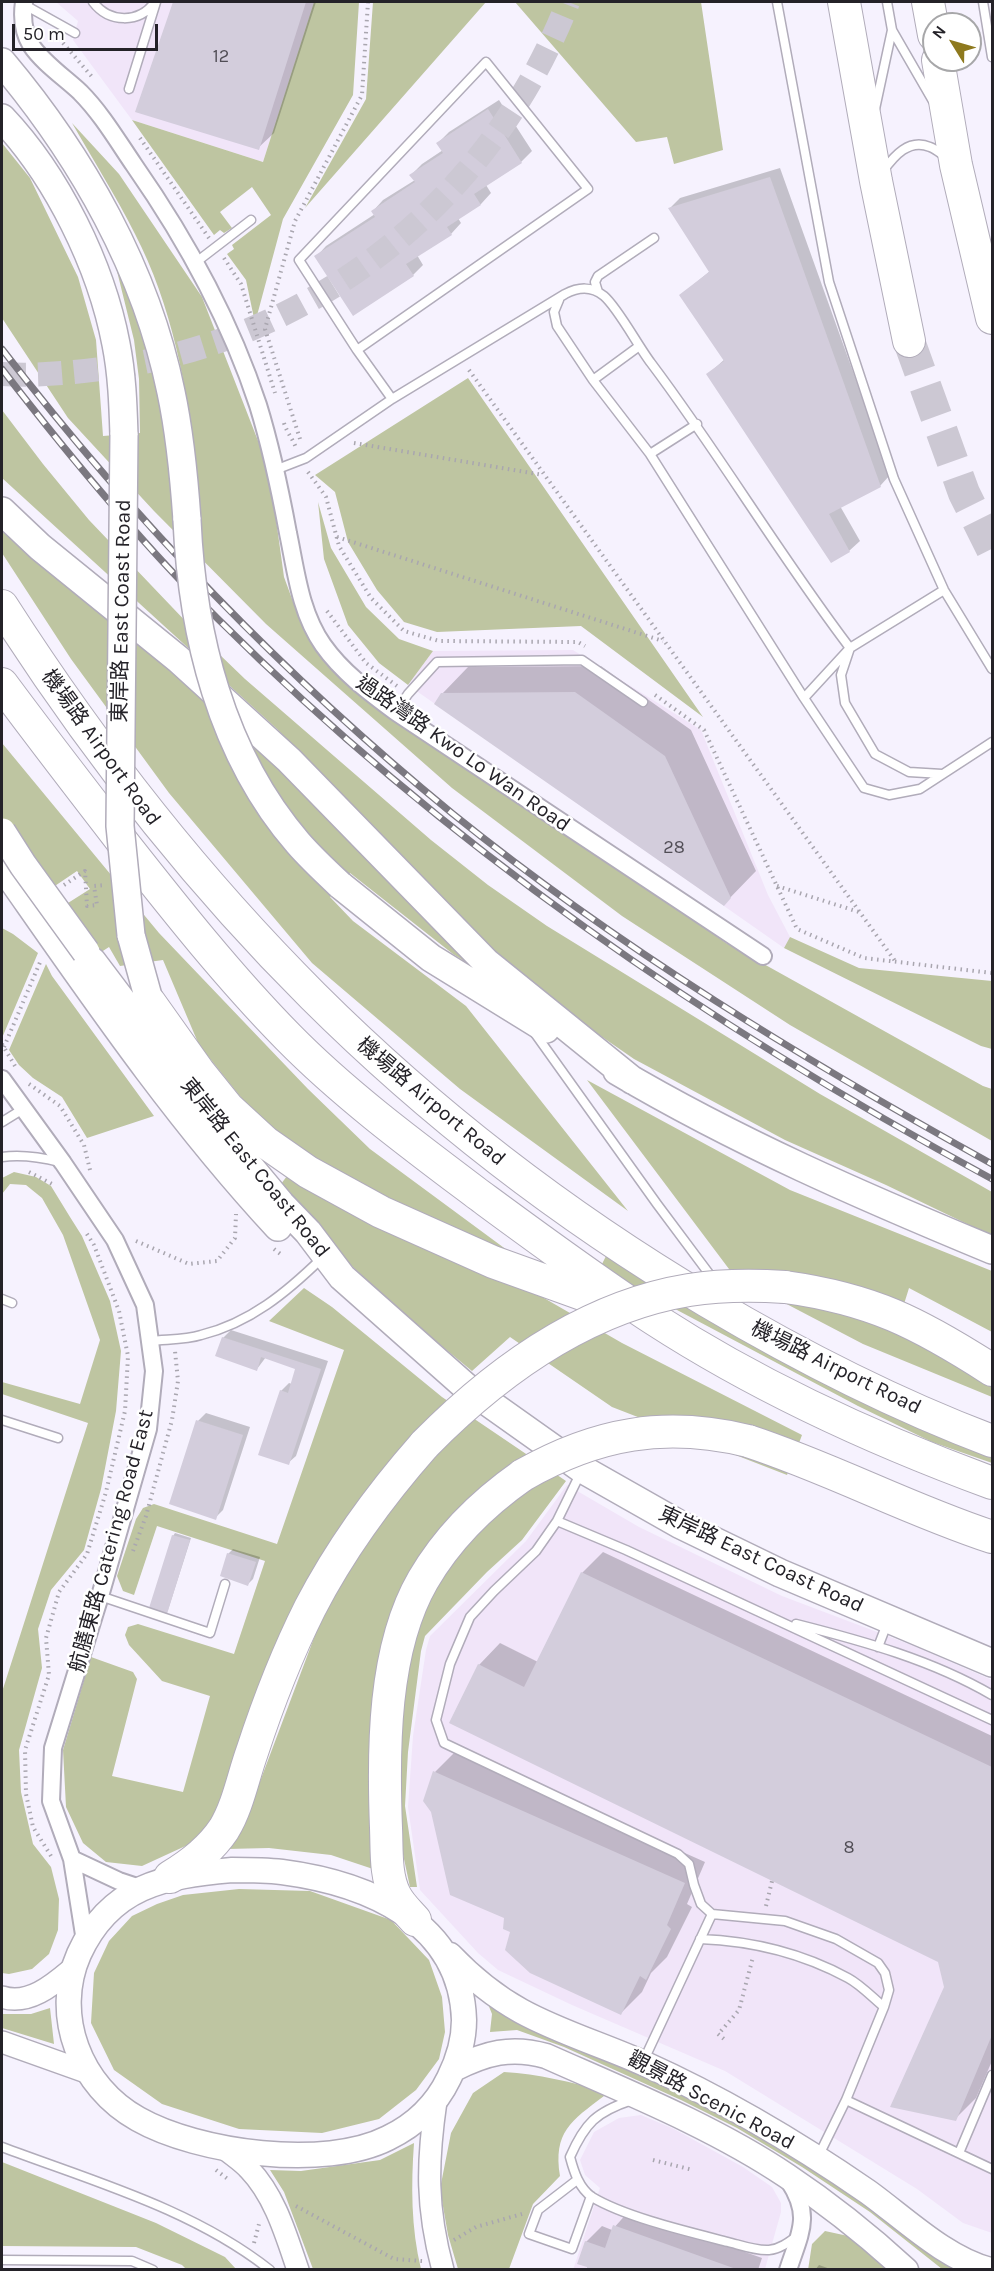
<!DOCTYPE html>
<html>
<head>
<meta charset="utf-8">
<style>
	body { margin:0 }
	#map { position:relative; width:994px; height:2271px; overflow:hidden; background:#f6f2fe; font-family:Karla,sans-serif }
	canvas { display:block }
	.frame { position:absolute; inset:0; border:3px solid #242228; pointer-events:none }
	.north { position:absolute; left:922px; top:12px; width:60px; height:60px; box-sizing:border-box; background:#fff; border:2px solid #a7a7a9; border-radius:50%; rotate:307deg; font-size:16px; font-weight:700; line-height:24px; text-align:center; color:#242228 }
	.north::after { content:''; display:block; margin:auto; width:21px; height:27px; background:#8e791e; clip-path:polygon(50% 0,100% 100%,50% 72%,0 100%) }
	.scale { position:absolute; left:12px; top:24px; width:146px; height:27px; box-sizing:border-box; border:3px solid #242228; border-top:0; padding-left:8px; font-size:18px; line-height:21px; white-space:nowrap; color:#242228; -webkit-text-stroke:4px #fff; paint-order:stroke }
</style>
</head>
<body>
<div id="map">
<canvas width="994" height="2271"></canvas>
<div class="frame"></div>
<div class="north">N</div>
<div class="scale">50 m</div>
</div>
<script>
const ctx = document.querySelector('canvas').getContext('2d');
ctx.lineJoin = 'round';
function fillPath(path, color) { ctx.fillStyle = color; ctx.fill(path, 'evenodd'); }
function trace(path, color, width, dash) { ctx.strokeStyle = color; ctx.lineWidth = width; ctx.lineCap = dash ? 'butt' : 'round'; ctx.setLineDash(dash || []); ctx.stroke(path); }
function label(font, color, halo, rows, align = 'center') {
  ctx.font = font + ' Karla,"Noto Sans TC",sans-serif'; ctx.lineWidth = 5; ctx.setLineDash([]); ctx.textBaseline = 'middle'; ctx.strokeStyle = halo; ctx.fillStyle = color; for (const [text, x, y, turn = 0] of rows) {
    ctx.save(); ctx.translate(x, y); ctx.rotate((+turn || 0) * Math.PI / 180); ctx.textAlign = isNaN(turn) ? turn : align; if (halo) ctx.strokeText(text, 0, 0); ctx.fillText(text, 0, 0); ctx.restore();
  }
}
const commercial = new Path2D(`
	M 56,2 L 314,2 L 263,162 L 132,120 L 73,40 L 78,21 Z
	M 573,650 L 701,730 L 768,895 L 790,937 L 784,948 L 408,685 L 433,651 Z
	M 567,1485 L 639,1527 L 782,1596 L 914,1646 L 992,1680 L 992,2233 L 963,2223 L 917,2189 L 725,2071 L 572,2005 L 498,1970 L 478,1953 L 420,1890 L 408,1807 L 413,1736 L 426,1650 L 430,1636 L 526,1541 Z
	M 641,2115 L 674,2129 L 743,2167 L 772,2187 L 781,2203 L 781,2212 L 765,2269 L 573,2270 L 600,2188 L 585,2175 L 580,2160 L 594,2132 L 619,2118 Z`);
const green = new Path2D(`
	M 314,2 L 359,2 L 353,95 L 283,219 L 255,323 L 246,280 L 227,254 L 234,249 L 232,245 L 271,215 L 252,187 L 220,212 L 232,228 L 224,233 L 220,230 L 214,235 L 132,120 L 263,162 Z
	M 373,2 L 486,2 L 305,208 L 366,99 Z
	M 515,2 L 701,2 L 723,150 L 674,164 L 667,137 L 636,142 Z
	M 72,123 L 119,174 L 202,297 L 269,469 L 284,577 L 299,618 L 350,681 L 726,943 L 983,1086 L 992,1089 L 992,1141 L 790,1025 L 622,916 L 452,788 L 266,624 L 154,511 L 68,418 L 2,318 L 2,143 L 30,178 L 78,277 L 96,340 L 103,436 L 140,433 L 139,379 L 134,340 L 114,259 L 195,468 C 189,391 171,303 135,234 C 116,196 93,160 72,123 Z
	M 468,378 L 703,717 L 581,626 L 437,632 L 404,622 L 377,590 L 348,542 L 335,492 L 315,475 Z
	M 2,410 L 43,464 L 89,520 L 192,628 L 245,679 L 431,840 L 488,885 L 547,926 L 820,1094 L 992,1192 L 992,1236 L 886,1185 L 785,1140 L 634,1059 L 527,985 L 277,729 L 2,478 Z
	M 318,502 L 331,548 L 366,607 L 399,639 L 433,651 L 408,685 L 379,663 L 348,625 L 324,559 Z
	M 2,506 L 260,749 L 480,971 L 453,954 L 350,873 L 330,897 L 353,921 L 466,1006 L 628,1211 L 460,1089 L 312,963 L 169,793 L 71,659 L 2,553 Z
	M 2,743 L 159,933 L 308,1089 L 370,1149 L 511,1253 L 371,1194 L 296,1146 L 266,1122 L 243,1100 L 199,1045 L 163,960 L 120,966 L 109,947 L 92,958 L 76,934 L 86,928 L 68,903 L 90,889 L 77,871 L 37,898 L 2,844 Z
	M 2,928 L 13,934 L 38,953 L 2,1038 Z
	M 790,937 L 859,968 L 992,981 L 992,1049 L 981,1046 L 784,948 Z
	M 46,964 L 52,976 L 154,1116 L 87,1138 L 62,1097 L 33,1078 L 19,1065 L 9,1050 Z
	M 587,1080 L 790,1190 L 992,1271 L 992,1332 L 909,1288 L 895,1333 L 939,1353 L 992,1387 L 992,1397 L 863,1344 L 735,1277 Z
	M 293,1168 L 537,1294 L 622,1343 L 802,1435 L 787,1475 L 612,1407 L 510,1337 L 472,1371 L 404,1315 L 336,1251 L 278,1188 Z
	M 14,1172 L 36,1177 L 51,1186 L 70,1217 L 82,1236 L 110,1301 L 121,1351 L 116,1411 L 101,1489 L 84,1550 L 51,1590 L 38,1629 L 42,1668 L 19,1750 L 21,1792 L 33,1844 L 51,1867 L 59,1899 L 58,1930 L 49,1954 L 32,1969 L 9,1974 L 2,1973 L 2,1692 L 88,1423 L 2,1394 L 2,1382 L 80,1404 L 100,1340 L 63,1235 L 42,1198 L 26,1185 L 10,1184 L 2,1194 L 2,1178 Z
	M 607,1254 L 992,1453 L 992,1463 L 932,1442 L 858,1406 L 628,1284 L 600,1268 Z
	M 304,1288 L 332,1307 L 442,1397 L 566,1481 L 522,1540 L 487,1572 L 425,1636 L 421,1651 L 408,1752 L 405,1806 L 417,1887 L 410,1887 L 401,1845 L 376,1870 L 331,1855 L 269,1848 L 227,1849 L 250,1808 L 323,1614 L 221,1809 L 192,1843 L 142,1866 L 106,1862 L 83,1843 L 66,1807 L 63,1750 L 91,1657 L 133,1672 L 137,1679 L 112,1776 L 183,1792 L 210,1696 L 162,1681 L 129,1645 L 125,1635 L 128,1627 L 138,1624 L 234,1654 L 265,1561 L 157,1526 L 134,1595 L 123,1591 L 117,1576 L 136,1519 L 143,1508 L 154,1504 L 277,1544 L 344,1350 L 269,1321 Z
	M 239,1889 L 310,1891 L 391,1920 L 429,1960 L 442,1997 L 445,2032 L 439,2059 L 416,2090 L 379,2119 L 322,2133 L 239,2129 L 162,2104 L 114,2070 L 91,2023 L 94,1973 L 109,1941 L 132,1916 L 157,1904 L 183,1895 Z
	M 486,1999 L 691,2096 L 836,2180 L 958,2269 L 942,2269 L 870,2212 L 802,2167 L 737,2128 L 681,2100 L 564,2047 L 517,2030 L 490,2032 L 492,2014 Z
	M 50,2008 L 54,2044 L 2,2028 L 2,2014 L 31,2014 Z
	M 504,2072 C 539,2074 570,2082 604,2091 L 604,2096 C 571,2121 553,2132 560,2176 L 533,2204 L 509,2269 L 458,2269 L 448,2235 L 440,2189 L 451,2133 L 473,2093 Z
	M 414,2143 C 411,2185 411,2228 421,2269 L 313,2269 L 284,2192 L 270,2170 L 301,2171 L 380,2160 Z
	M 2,2162 L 156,2223 L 225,2257 L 236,2269 L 186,2269 L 182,2265 L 136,2247 L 2,2246 Z
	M 825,2231 L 848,2236 L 891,2269 L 808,2270 L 812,2244 Z`);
const shadow = new Path2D(`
	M 175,2 L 316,2 L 274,133 L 258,148 L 137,111 Z
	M 499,100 L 532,151 L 521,162 L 486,185 L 491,193 L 481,204 L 458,218 L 461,223 L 451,234 L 417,255 L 423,265 L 413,275 L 316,257 L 326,246 L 375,214 L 373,211 L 383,200 L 415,180 L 411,175 L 422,164 L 443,150 L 438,143 L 449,132 Z
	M 780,168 L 890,475 L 880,486 L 840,506 L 860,541 L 849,551 L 708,374 L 725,359 L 681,295 L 710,271 L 670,208 L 680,198 Z
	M 601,666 L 691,730 L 756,871 L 724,904 L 442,694 L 468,667 Z
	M 231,1330 L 328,1361 L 296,1456 L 288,1463 L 281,1391 L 289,1383 L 292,1384 L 297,1368 L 266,1357 L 257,1369 L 223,1338 Z
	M 206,1413 L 250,1427 L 223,1510 L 215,1518 L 171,1503 L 198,1421 Z
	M 175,1533 L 191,1538 L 168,1610 L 173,1536 Z
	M 233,1549 L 260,1557 L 253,1579 L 248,1584 L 228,1554 Z
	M 603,1552 L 992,1736 L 992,2061 L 976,2098 L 955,2119 L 946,1987 L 940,1961 L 479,1665 L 500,1643 L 538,1662 L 582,1573 Z
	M 456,1751 L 705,1862 L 687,1904 L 692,1907 L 667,1957 L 651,1973 L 642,1992 L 621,2013 L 512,1931 L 435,1772 Z
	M 629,2211 L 762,2258 L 758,2270 L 588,2270 L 586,2242 L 602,2226 L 612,2230 Z
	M 819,2265 L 833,2270 L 815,2270 Z`);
const building = new Path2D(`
	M 173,2 L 306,2 L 259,150 L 135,112 Z
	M 488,109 L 522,163 L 474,194 L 481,205 L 447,227 L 452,235 L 406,264 L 414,276 L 353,316 L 314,256 L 375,217 L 371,211 L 415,182 L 409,175 L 443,153 L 436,143 Z
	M 770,177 L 881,487 L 829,514 L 850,552 L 831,563 L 706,374 L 724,361 L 679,295 L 709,272 L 668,208 Z
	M 575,692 L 665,756 L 731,898 L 724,906 L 434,704 L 441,693 Z
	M 222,1337 L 321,1369 L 289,1465 L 258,1455 L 280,1390 L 288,1393 L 295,1369 L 261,1357 L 257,1371 L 215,1356 Z
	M 196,1420 L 243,1435 L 216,1520 L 169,1504 Z
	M 172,1535 L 190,1540 L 167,1614 L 149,1608 Z
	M 227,1553 L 256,1562 L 248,1586 L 220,1576 Z
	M 581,1572 L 992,1767 L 992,2035 L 956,2121 L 890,2107 L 944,1987 L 938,1962 L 449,1723 L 478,1664 L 524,1687 Z
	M 433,1771 L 685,1883 L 667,1925 L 671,1929 L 646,1980 L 640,1976 L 621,2015 L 530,1973 L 505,1950 L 510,1932 L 503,1929 L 504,1918 L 450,1895 L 431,1812 L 423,1801 Z
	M 613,2225 L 736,2269 L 736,2270 L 587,2270 L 587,2267 L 577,2264 L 585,2241 L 605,2248 Z`);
const secondaryTunnel = new Path2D(`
	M 2,374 C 35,376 68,373 101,369 C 313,342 491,201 568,2`);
const motorwayTunnel = new Path2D(`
	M 909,341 L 964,493 L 992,549`);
const path = new Path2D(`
	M 63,43 L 93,78
	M 140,138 L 209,238
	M 224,258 L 241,284 L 275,393
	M 469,370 L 895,961
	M 284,423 C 287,433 293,439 296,448
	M 300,439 L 265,329 L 295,221 L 362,95 L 368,2
	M 354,443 L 543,475
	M 308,472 L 326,497 L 339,546 L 371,598 L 404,631 L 439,641 L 578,642 L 585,646
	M 337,537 L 663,641
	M 327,611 L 366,663 L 397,686
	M 655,695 L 704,730 L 797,929 L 864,958 L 992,973
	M 64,885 L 85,871 L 87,906 L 97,905 L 94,886 L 105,885
	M 777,886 L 859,912
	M 2,1044 L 15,1066
	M 4,1047 L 41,960
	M 29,1084 L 60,1106 L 84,1145 L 90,1170
	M 29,1172 L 54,1185
	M 136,1241 L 189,1264 L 217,1261 L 235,1238 L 236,1214
	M 274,1249 L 283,1256
	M 133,1551 L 146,1516 L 172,1420 L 178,1381 L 175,1351
	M 51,1856 L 33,1827 L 26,1794 L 25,1750 L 49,1675 L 46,1638 L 59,1592 L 87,1554 L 106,1492 L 125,1411 L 128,1356 L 119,1311 L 94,1245 L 85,1231
	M 766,1906 L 772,1881
	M 721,2031 L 739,2010 L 753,1957
	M 718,2034 L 724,2039
	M 653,2160 L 693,2170
	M 216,2170 L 229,2180
	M 296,2206 L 394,2259 L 422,2261
	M 454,2240 L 476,2227 L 522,2214
	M 254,2243 L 259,2224 L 262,2223`);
const service = new Path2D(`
	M 93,2 C 109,23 139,24 155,2
	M 777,2 L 829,282 L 894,479 L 944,590 L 992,669
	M 887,2 L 892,30 L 933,101
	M 983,2 L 992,57
	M 23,4 L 75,33
	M 129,89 L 156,2
	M 875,109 L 892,30
	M 883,171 C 894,156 909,138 930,147 C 936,149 941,154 946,157
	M 195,263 L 251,220
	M 598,292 L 595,282 L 598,276 L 654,238
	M 559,300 L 554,312 L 557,326 L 593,380 L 650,454 L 804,698 L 864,788 L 889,795 L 920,789 L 992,742
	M 357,350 L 588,189 L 486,62 L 299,260 L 357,350 L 392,399
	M 593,380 L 638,347
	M 650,454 L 697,424
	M 275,470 L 306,458 L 392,399 L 565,294 C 578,287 592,286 604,296 C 618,308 638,346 651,363 C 721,456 780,556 850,648
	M 850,648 L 841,675 L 845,703 L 875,754 L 909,772 L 942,774
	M 804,698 L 850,648 L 944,590
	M 396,712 L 408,694 L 437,662 L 582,660 L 643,702
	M 534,1032 L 657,1204 L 713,1279
	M 2,1122 L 23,1109
	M 2,1157 C 22,1154 40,1157 60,1162
	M 2,1299 L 12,1303
	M 150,1341 C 167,1339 185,1340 201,1335 C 250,1323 287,1292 322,1258
	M 2,1420 L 58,1438
	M 581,1472 L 557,1521 L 536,1551 L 494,1591 L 470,1617 L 450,1664 L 436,1720 L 444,1743 L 678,1854 L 689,1864 L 694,1885 L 701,1904 L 712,1914
	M 557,1521 L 626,1550 L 992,1720
	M 100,1596 L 210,1633 L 225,1584
	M 796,1624 C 863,1641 932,1660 992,1695
	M 878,1647 L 888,1621
	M 700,1939 C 753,1941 802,1953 848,1978 C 861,1985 873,1998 884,2007
	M 643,2062 L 712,1914 L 785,1921 L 836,1939 L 878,1963 L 885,1973 L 889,1990 L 884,2007 L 846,2100 L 818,2157
	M 632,2100 C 596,2112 585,2123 570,2157 C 574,2172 579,2188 592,2197 C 625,2217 689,2232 728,2242 C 740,2245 756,2251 769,2250 C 780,2249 789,2242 797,2236
	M 846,2100 L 992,2169
	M 2,2147 C 92,2181 193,2209 270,2270
	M 959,2153 L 992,2075
	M 577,2180 L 538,2210 L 529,2234 L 572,2249 L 591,2196
	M 2,2260 L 132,2261 L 153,2270`);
const minor = new Path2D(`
	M 24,2 C 22,16 23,32 31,45 C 42,62 65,78 80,92 C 101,113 117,140 134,165 C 185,238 230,320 258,405 C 271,447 280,490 288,533 C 296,571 300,612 323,645 C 342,672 369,692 396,712 L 763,956
	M 2,1079 L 63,1163 L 115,1240 L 145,1305 L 154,1371 L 148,1429 L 100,1596 L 53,1748 L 51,1801 L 72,1859 L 85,1941
	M 72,1859 L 119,1881 L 140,1888
	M 788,2270 C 800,2233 812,2216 789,2181`);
const tertiary = new Path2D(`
	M 2,1997 C 29,2006 54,1984 73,1968
	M 2,2042 L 89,2073
	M 436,2101 C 427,2163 426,2208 443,2270
	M 224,2148 C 232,2155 242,2161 249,2169 C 275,2196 286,2235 298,2270`);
const secondary = new Path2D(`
	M 232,1870 C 249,1870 265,1870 282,1872 C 366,1883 461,1921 464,2020 C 464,2040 458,2060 449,2078 C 436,2105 415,2125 388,2138 C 325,2170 198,2153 138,2119 C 80,2087 52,2015 79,1954 C 110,1886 164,1876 232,1870 Z
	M 450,1955 C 471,1977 494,1996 521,2011 C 559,2032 603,2045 643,2063 C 721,2098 797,2143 868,2192 C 904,2218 946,2259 990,2270
	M 454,2069 C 486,2053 511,2046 546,2056 C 627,2092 714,2127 787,2176 C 829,2204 869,2236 906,2270`);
const primary = new Path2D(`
	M 2,62 C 82,157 146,270 171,392 C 180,434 184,477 187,520
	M 2,118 C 57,176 101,265 116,344 C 122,374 123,404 124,435
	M 2,511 L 40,547 L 178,659 L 289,760 L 486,962 L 632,1080
	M 2,865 C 89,989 174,1115 278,1227
	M 340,885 L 431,958 L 546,1029
	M 131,935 L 161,1043 L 170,1062 L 205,1113 L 281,1204 L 308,1232 L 342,1277 L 465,1386 L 582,1469 L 679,1524 L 780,1573 L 992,1663
	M 92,961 L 129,1010 L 158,1040
	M 617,1071 C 737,1142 864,1197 992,1250`);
const motorway = new Path2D(`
	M 844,2 L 876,181 L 909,341
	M 928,2 L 934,35
	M 938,60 L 956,165 L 992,318
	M 2,606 C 188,896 411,1125 707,1301 C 798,1355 894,1404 992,1441
	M 2,684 C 42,738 83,791 124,844 C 176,910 229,977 288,1037 C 345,1095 414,1146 479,1195 C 536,1237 594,1280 654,1319 C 759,1387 875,1440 992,1483
	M 150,1003 L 199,1072 L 228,1108 L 265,1142 L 308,1172 L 381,1212 L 493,1262 L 618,1307
	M 785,1287 C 872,1299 919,1323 992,1370
	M 748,1441 C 831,1468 909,1510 992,1537
	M 170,1877 C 192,1864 210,1850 224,1829 C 238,1806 243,1777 252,1752 C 268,1703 287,1654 310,1608 C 341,1548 380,1495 425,1444
	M 415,1920 C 408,1912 400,1905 395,1895 C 385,1875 387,1850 386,1828 C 383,1750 383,1649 423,1580 C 448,1537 483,1503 523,1475`);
const rail = new Path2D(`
	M 2,349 C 136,523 283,675 453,814 C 619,948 806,1061 992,1164
	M 2,369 C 69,456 139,541 218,619 C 446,846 709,1026 992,1179`);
const primaryBridge = new Path2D(`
	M 124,435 L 120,826 L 131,935
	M 187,520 C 192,634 221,754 298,843 C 311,858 325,871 340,885
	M 2,832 L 23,865 L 86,952`);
const motorwayBridge = new Path2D(`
	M 425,1444 C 497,1371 585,1307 689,1290 C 721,1285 753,1285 785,1287
	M 523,1475 C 597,1433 665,1421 748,1441`);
const numberNames = [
	["12",221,57],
	["28",674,848],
	["8",849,1848]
];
const streetNames = [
	["東岸路 East Coast Road",122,611,-89],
	["機場路 Airport Road",101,748,54],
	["過路灣路 Kwo Lo Wan Road",463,754,35],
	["機場路 Airport Road",431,1102,40],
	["東岸路 East Coast Road",255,1168,51],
	["機場路 Airport Road",836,1368,26],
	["航膳東路 Catering Road East",112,1541,-75],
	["東岸路 East Coast Road",761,1560,25],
	["觀景路 Scenic Road",711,2101,28]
];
fillPath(commercial, '#f1e5f9');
fillPath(green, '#bec5a1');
fillPath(shadow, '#0003');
fillPath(building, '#d3cddc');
trace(secondaryTunnel, '#ccc8d3', 24, [24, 12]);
trace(motorwayTunnel, '#ccc8d3', 32, [32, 16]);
trace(service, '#b1acba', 11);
trace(minor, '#b1acba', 20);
trace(tertiary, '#b1acba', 24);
trace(secondary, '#b1acba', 27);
trace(primary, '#b1acba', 30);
trace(motorway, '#b1acba', 34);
trace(path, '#a9a6af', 4, [1.5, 4.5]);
trace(service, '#fff', 8);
trace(minor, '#fff', 16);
trace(tertiary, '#fff', 21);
trace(secondary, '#fff', 24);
trace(primary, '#fff', 27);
trace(motorway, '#fff', 32);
trace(rail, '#7b7880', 7);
trace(rail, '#fff', 4.5, [14]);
trace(primaryBridge, '#b1acba', 30, []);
trace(motorwayBridge, '#b1acba', 34, []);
trace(primaryBridge, '#fff', 27);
trace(motorwayBridge, '#fff', 32);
label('18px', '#504d55', null, numberNames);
label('21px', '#242228', '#fff', streetNames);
</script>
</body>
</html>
